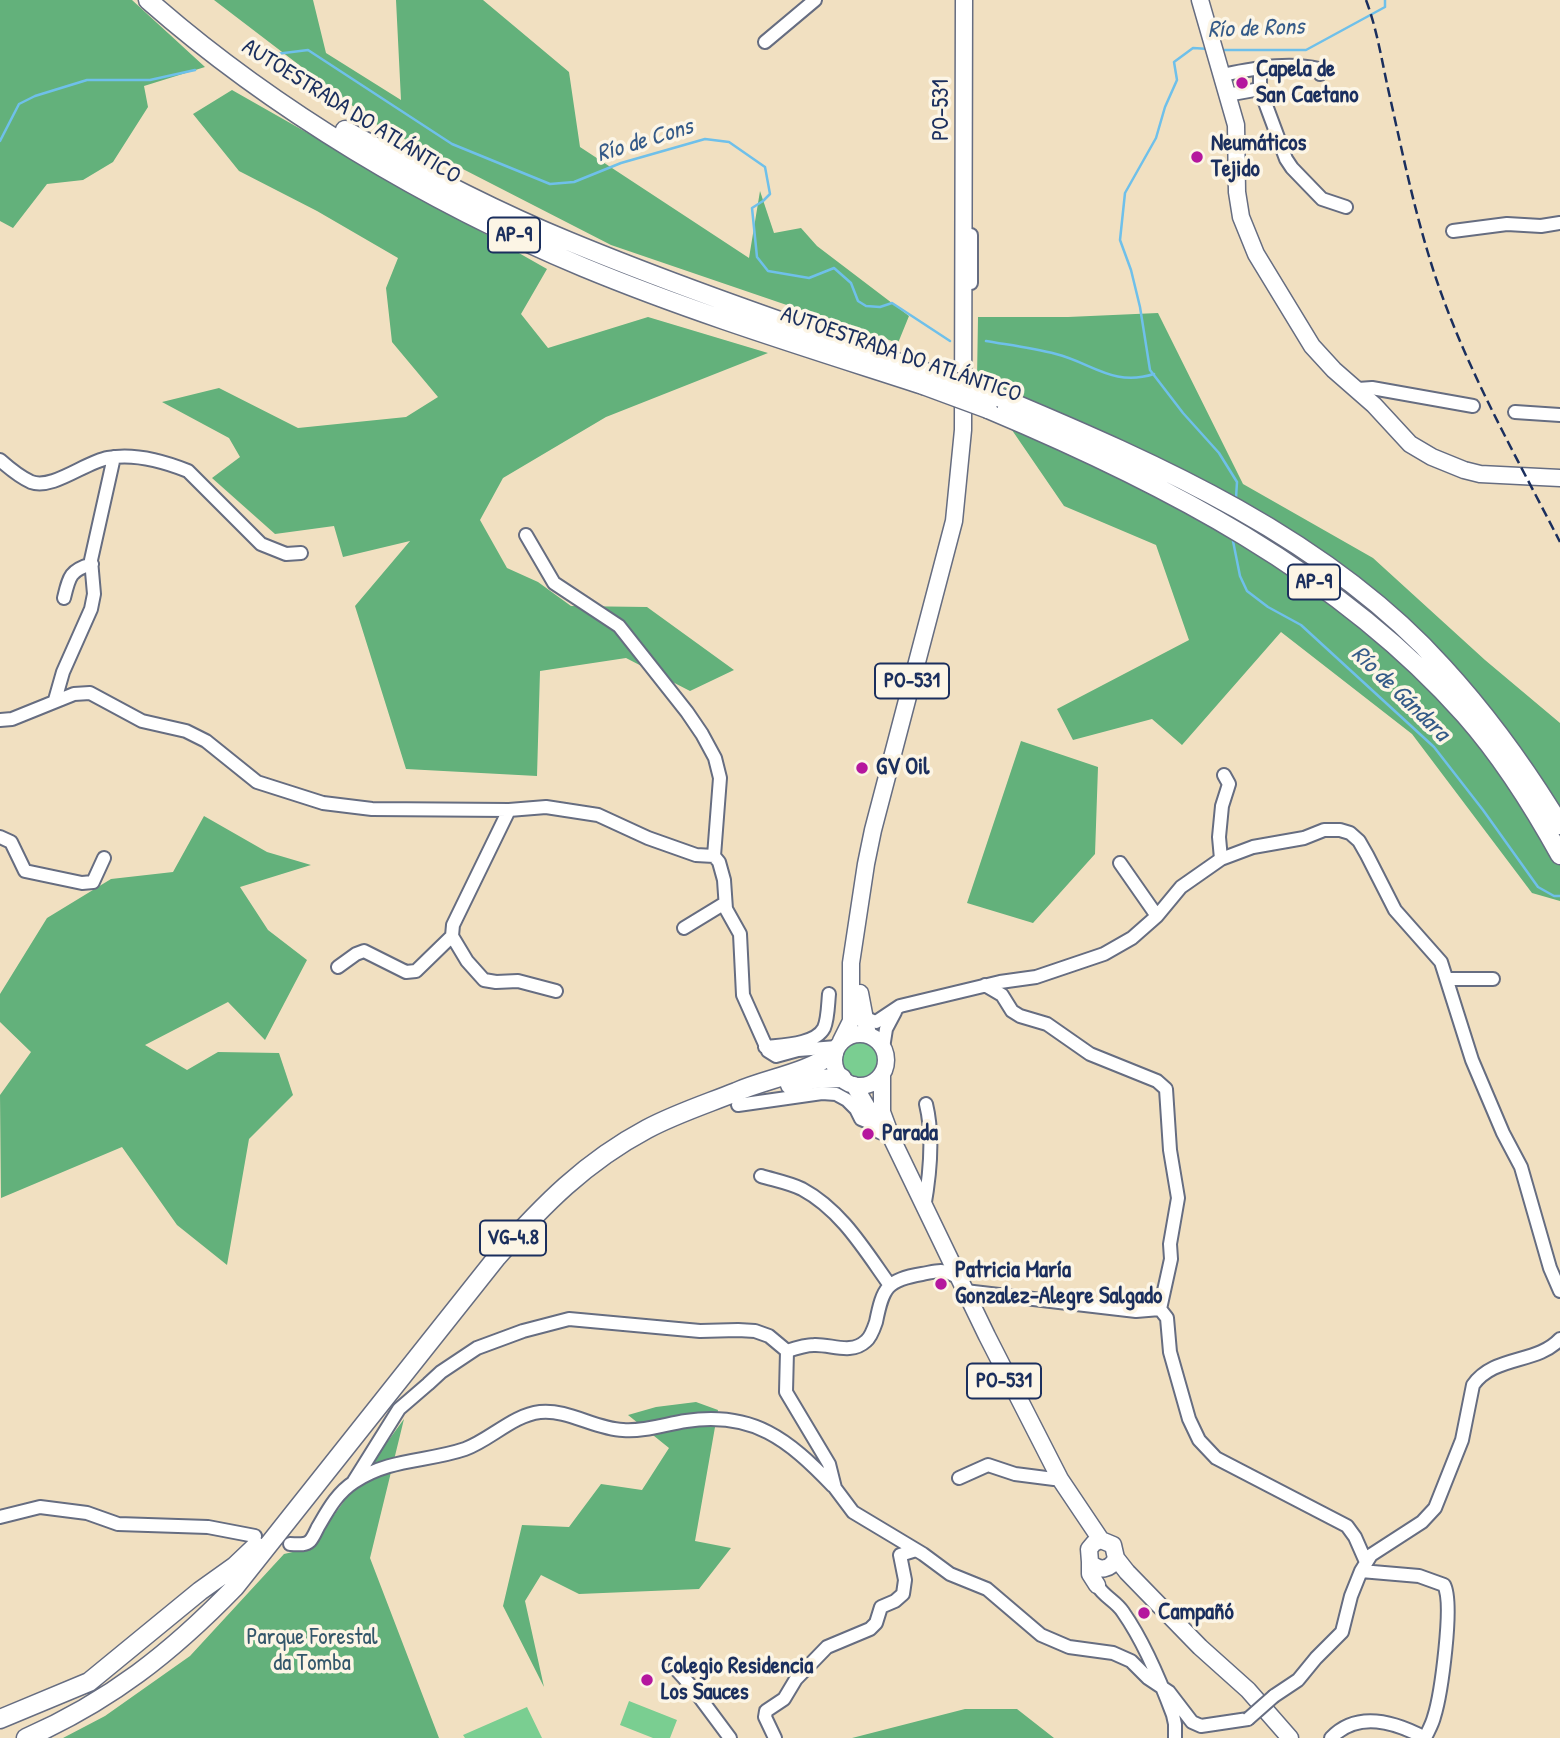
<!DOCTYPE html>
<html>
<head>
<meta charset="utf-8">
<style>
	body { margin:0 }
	canvas { display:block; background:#f1e0c1 }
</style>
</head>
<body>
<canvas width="1560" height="1738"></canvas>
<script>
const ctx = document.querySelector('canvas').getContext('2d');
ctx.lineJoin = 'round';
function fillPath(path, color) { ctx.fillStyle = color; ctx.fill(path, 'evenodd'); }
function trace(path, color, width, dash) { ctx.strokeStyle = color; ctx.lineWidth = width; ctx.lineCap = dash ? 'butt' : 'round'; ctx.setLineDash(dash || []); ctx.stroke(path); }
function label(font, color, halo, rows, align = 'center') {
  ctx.font = font + ' "Patrick Hand",sans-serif'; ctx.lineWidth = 7; ctx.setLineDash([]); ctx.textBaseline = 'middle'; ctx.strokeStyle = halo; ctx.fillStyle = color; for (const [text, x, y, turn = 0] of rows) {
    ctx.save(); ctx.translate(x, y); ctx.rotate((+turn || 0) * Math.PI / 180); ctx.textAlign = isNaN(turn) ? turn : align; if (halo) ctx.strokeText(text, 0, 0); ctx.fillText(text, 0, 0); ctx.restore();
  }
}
const green = new Path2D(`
	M842 1060a18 18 0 1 1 36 0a18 18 0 1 1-36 0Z
	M 629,1701 L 677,1720 L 670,1738 L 653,1738 L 620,1725 Z
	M 527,1707 L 542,1738 L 465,1738 L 463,1735 Z`);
const forest = new Path2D(`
	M 0,0 L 132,0 L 205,67 L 144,86 L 148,107 L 113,162 L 83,180 L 47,184 L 13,228 L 0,221 Z
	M 214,0 L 313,0 L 326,53 L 401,100 L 396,0 L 483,0 L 569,72 L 580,147 L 749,258 L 760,191 L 774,233 L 801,228 L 817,246 L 909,316 L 898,343 L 611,245 L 379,126 Z
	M 232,90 L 547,269 L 521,314 L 548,348 L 648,317 L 768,353 L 606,417 L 503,478 L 480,520 L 507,568 L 538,582 L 571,606 L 647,607 L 734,670 L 690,691 L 626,658 L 540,671 L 537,776 L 406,769 L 355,606 L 410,541 L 343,557 L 334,526 L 275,534 L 212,478 L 240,457 L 229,438 L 162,402 L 219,388 L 298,428 L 406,417 L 438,397 L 392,342 L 386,288 L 398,258 L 317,211 L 239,171 L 193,114 Z
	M 1158,313 L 1243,484 L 1373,558 L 1485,660 L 1560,723 L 1560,901 L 1532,893 L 1412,734 L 1281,632 L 1182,745 L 1152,719 L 1073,740 L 1057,709 L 1189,640 L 1156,545 L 1064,506 L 977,379 L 978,317 L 1068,317 Z
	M 1021,741 L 1098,767 L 1095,854 L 1033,923 L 967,903 Z
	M 204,816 L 267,852 L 311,865 L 240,887 L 268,930 L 307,960 L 265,1040 L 228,1002 L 145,1045 L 187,1070 L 218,1052 L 279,1053 L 293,1095 L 249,1139 L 227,1265 L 177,1225 L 122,1147 L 1,1198 L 0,1095 L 31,1052 L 0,1022 L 0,994 L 47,918 L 111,879 L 173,872 Z
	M 696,1402 L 718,1410 L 695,1541 L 731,1548 L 699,1589 L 579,1594 L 541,1575 L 525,1601 L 544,1687 L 503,1606 L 522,1525 L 569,1527 L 601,1484 L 642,1490 L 669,1448 L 628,1415 L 656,1407 Z
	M 404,1419 L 370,1558 L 439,1738 L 63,1738 L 105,1716 L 190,1656 L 284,1554 L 310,1548 Z
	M 965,1709 L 1017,1709 L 1054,1738 L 852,1738 Z`);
const stream = new Path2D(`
	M 1209,49 L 1193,48 L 1174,62 L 1177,80 L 1165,107 L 1156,138 L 1125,193 L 1120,240 L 1131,270 L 1140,307 L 1150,370 L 1183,413 L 1219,453 L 1237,482 L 1236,498
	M 1222,50 L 1306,50 L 1385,7 L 1385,0
	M 276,54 L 308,50 L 452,144 L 550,184 L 574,182 L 621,163 L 705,139 L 729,142 L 765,167 L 770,194 L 763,201 L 752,208 L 757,257 L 768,271 L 809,278 L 834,268 L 851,283 L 858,301 L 866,306 L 880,307 L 892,303 L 950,341
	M 0,141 L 19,104 L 35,96 L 87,80 L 150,80 L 195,70
	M 986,341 C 1009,345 1033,348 1056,354 C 1092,363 1113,387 1154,374
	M 1233,541 L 1240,576 L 1247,591 L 1268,607 L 1301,625 L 1434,747 L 1483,810 L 1538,887 L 1554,896 L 1560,896`);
const minor = new Path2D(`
	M 765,42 L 815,0
	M 1260,68 L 1260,89 L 1286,159 L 1292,168 L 1322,199 L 1346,207
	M 1221,75 C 1254,69 1286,61 1319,69 L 1320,74
	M 1227,95 L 1260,89
	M 1453,231 L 1507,224 L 1541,226 L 1560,223
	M 971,283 L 971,235
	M 1358,389 L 1372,388 L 1473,406
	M 1515,412 L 1560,415
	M 0,460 C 9,468 20,477 31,482 C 53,490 85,462 108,458 C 134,453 163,461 188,471 L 261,544 L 286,554 L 301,553
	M 526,535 L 554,583 L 619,626 L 687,712 L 702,734 L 715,758 L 720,778 L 714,856
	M 64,598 C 69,577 70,570 92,564
	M 55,700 L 63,672 L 91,609 L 94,594 L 91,560 L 114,457
	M 0,720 L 12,719 L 74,694 L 90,693 L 142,721 L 186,731 L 206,741 L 257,782 L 323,803 L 372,809 L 509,810 L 546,807 L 598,815 L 648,838 L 696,855 L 714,856 L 719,862 L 724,880 L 726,909 L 740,934 L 743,995 L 768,1051 L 776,1056 L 798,1050 L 837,1047
	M 509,810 L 453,925 L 452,936 L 467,961 L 484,980 L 496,982 L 518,981 L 556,991
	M 0,837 L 11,842 L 25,871 L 82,883 L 93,882 L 104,858
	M 1221,859 L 1219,837 L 1222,806 L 1229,784 L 1224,775
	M 1120,863 L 1157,916
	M 684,928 L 725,903
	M 338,967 L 356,954 L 364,951 L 406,972 L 416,971 L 452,936
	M 1447,979 L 1493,979
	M 985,985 L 1002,995 L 1012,1011 L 1020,1016 L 1047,1024 L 1090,1054 L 1157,1081 L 1166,1089 L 1170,1150 L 1178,1198 L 1170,1244 L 1171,1259 L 1160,1309 L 1167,1318 L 1170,1352 L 1189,1419 L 1199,1440 L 1216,1458 L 1347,1526 L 1355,1537 L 1366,1562
	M 863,1017 L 876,1022 L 900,1006 L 1000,982 L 1036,977 L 1104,954 L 1132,938 L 1157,916 L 1181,887 L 1221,859 L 1253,847 L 1304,838 L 1324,830 L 1340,830 L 1350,833 L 1359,841 L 1367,855 L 1395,910 L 1441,962 L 1472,1060 L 1503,1133 L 1521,1167 L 1550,1268 L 1560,1291
	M 765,1047 C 781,1045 815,1045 824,1028 C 828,1019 828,1004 829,994
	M 883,1048 L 886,1029 L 895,1012
	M 738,1105 L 822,1093 L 836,1094 L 847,1100 L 856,1109 L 861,1119 L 878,1126
	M 761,1176 C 774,1180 790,1183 802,1189 C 841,1210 864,1249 889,1284
	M 924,1208 C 930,1175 934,1137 926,1104
	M 965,1291 L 1136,1311 L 1160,1309
	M 787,1351 C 796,1348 805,1345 814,1345 C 831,1344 851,1355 866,1341 C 871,1337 874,1328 876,1322 C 883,1287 887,1280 922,1274 C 934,1272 943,1268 953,1275
	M 959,1478 L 988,1465 L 1015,1474 L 1054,1479
	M 354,1481 L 399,1409 L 428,1384 L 441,1372 L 477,1348 L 523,1331 L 569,1319 L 700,1331 L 738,1330 L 755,1331 L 769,1336 L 787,1351 L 786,1392 L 829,1464 L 835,1488 L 853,1512 L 923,1554 L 950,1574 L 987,1589 L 1041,1635 L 1069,1647 L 1113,1653 L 1131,1661 L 1148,1678 L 1169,1692 L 1192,1722 L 1201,1726 L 1248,1719
	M 0,1517 L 40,1507 L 87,1513 L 118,1524 L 208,1527 L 255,1536
	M 290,1544 C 296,1544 305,1546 310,1541 C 313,1538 316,1531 318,1527 C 328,1510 337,1493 354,1482 C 390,1458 427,1462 465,1449 C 490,1440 513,1415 540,1412 C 568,1409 595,1429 623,1430 C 643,1432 666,1424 686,1421 C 753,1411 788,1439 833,1486
	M 1097,1585 C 1104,1597 1116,1601 1123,1612 C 1144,1642 1160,1680 1173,1715 L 1175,1724 L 1175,1738
	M 675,1668 L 692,1687 L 730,1738
	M 1274,1696 L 1298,1680 L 1316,1658 L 1342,1632 L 1351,1596 L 1361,1571 L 1371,1555 L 1422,1522 L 1435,1508 L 1462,1440 L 1473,1385 C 1494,1355 1537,1364 1560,1339
	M 775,1738 L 765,1717 L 766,1711 L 784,1699 L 796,1679 L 827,1647 L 870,1629 L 876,1623 L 881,1607 L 895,1601 L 903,1594 L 905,1580 L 900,1555 L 916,1550
	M 1331,1738 C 1358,1710 1395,1722 1425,1738 C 1428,1731 1432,1725 1434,1717 C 1441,1695 1454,1603 1444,1585 L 1419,1576 L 1361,1571`);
const major = new Path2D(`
	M 1200,0 L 1236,125 L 1237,192 L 1241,217 L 1256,254 L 1312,346 L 1334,370 L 1374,405 L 1410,444 L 1432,457 L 1464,470 L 1480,474 L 1560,478
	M 860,993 L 868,1035
	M834 1060a26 26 0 1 1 52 0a26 26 0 1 1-52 0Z
	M 841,1041 L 851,1021 L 851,963 L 866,864 L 873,830 L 954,521 L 963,430 L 964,0
	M 882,1074 L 882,1112 L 892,1139 L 987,1336 L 1060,1479 L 1101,1540 L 1113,1545 L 1116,1558 L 1127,1572 L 1200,1647 L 1248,1690 L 1290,1738
	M 854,1085 L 881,1131
	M 1101,1540 L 1094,1543 L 1089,1549 L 1090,1562 C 1099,1572 1111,1570 1116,1558
	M 1090,1562 L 1090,1574 L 1097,1585`);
const highway = new Path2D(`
	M 148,0 C 273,110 430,203 583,267 C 694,313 809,348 923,385
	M 345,130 C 416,170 492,210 568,241 C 684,289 803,329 922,371
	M 1001,398 C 1158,464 1327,538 1443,667 C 1487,715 1526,769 1560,825
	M 988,409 C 1162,482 1338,572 1465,715 C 1502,757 1533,806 1560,855
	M 790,1085 L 815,1079 L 842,1078
	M 0,1719 L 89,1682 L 200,1591 L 235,1566 L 256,1546
	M 26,1738 C 110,1701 171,1653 235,1587 L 497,1257 C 543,1205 585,1162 647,1129 C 675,1114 706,1104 736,1092 C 768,1078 805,1074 834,1053`);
const rail = new Path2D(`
	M 1366,0 C 1377,29 1382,62 1389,93 C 1401,146 1412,200 1428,253 C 1458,355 1512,448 1560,542`);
const minorBridge = new Path2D(`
	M 1248,1719 L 1274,1696`);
const highwayBridge = new Path2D(`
	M 922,371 L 1001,398
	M 923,385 L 988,409`);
const markers = [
	[1242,83,7,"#b5179e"],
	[1197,157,7,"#b5179e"],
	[862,768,7,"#b5179e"],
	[868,1134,7,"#b5179e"],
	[941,1284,7,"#b5179e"],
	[1144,1613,7,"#b5179e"],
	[647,1680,7,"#b5179e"]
];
const shields = [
	[514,235,52],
	[1314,582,52],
	[912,681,74],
	[513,1238,66],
	[1004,1381,74]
];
const shieldNames = [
	["AP-9",514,235],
	["AP-9",1314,582],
	["PO-531",912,681],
	["VG-4.8",513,1238],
	["PO-531",1004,1381]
];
const poiNames = [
	["Capela de",1256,70],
	["San Caetano",1256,96],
	["Neumáticos",1211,144],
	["Tejido",1211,170],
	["GV Oil",876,768],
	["Parada",882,1134],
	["Patricia María",955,1271],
	["Gonzalez-Alegre Salgado",955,1297],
	["Campañó",1158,1613],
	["Colegio Residencia",661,1667],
	["Los Sauces",661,1693]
];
const streetNames = [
	["PO-531",942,110,-90],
	["AUTOESTRADA DO ATLÁNTICO",351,112,32],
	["AUTOESTRADA DO ATLÁNTICO",901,355,19]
];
const parkNames = [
	["Parque Forestal",312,1638],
	["da Tomba",312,1664]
];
const waterNames = [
	["Río de Rons",1256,29,-2],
	["Río de Cons",645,141,-17],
	["Río de Gándara",1400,694,44]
];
fillPath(green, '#7ace91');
fillPath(forest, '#63b17b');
trace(stream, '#6fc0ea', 2.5);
trace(minor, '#666d81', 16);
trace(major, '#666d81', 19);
trace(highway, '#666d81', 21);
trace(minor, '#fff', 12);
trace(major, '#fff', 16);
trace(highway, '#fff', 18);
trace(rail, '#1b2f5e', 2.5, [10, 5]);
trace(minorBridge, '#666d81', 16, []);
trace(highwayBridge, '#666d81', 21, []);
trace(minorBridge, '#fff', 12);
trace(highwayBridge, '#fff', 18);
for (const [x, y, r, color] of markers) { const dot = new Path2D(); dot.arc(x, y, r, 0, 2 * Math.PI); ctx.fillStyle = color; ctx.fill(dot); trace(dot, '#fcf5e5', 2.5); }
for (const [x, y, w] of shields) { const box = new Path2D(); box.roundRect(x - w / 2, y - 17.5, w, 35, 5); ctx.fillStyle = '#fcf5e5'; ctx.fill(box); trace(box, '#1b2f5e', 2); }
label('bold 21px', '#1b2f5e', null, shieldNames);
label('bold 23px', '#1b2f5e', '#fcf5e5', poiNames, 'left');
label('23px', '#1b2f5e', '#fcf5e5', streetNames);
label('23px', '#33576b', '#fcf5e5', parkNames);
label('italic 24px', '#345a88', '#fcf5e5', waterNames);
</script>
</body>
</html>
